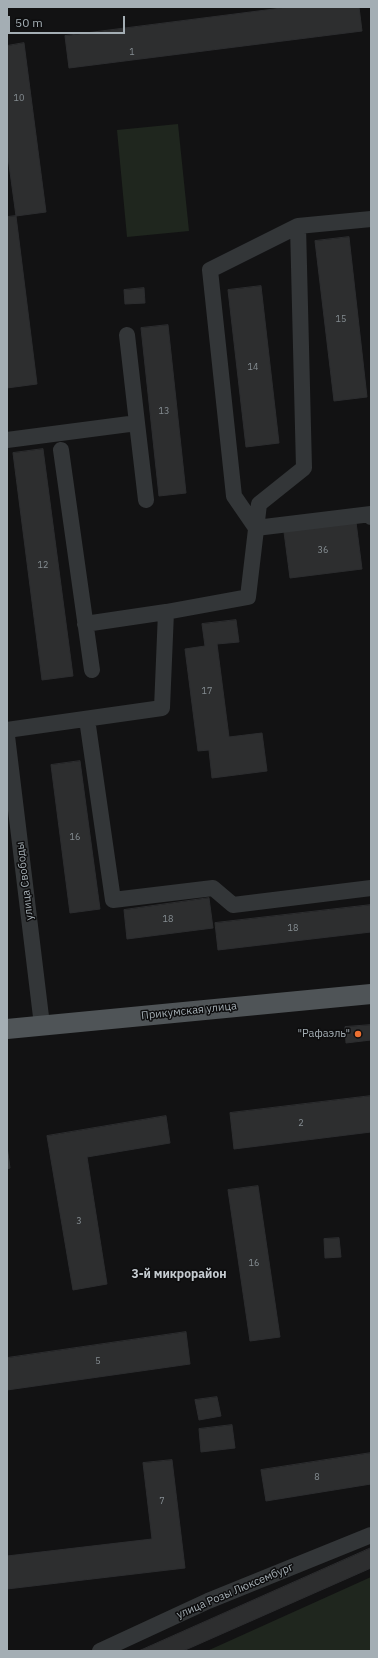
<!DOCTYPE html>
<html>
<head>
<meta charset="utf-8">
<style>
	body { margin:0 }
	#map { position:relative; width:378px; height:1658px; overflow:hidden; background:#121213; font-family:"IBM Plex Sans",sans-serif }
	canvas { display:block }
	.frame { position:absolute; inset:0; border:8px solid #a4aeb4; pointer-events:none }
	.scale { position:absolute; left:8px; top:16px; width:117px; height:18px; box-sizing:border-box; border:2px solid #a4aeb4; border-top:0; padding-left:5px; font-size:12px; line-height:14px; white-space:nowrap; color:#a4aeb4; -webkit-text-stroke:3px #0d0d0e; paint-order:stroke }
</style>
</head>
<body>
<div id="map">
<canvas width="378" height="1658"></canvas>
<div class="frame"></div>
<div class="scale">50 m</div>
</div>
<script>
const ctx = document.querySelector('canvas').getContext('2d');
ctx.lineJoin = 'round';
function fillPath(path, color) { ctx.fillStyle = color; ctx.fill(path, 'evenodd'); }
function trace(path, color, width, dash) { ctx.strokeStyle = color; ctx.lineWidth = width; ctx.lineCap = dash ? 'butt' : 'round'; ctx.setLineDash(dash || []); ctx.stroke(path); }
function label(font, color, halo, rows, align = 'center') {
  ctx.font = font + ' "IBM Plex Sans",sans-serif'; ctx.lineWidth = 3; ctx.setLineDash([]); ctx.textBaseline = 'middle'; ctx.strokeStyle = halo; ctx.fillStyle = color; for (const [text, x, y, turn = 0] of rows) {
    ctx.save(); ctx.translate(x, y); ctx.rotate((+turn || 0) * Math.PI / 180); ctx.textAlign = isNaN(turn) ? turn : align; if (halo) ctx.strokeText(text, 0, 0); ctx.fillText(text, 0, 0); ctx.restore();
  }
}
const green = new Path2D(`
	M 178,124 L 189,231 L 127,237 L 117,130 Z
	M 371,1577 L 371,1651 L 207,1651 Z`);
const building = new Path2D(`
	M 290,7 L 359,7 L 362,31 L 69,68 L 65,36 Z
	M 24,43 L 46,212 L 16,216 L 7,150 L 7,46 Z
	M 16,216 L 37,384 L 7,388 L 7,217 Z
	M 349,237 L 367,397 L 334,401 L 315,241 Z
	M 261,286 L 279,443 L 246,447 L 228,290 Z
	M 144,288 L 145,303 L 125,304 L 124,290 Z
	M 168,325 L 186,493 L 159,496 L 141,328 Z
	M 43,449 L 73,676 L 42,680 L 13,453 Z
	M 356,522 L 362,569 L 290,578 L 284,532 Z
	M 236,620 L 239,642 L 217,644 L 229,737 L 262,733 L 267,771 L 212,778 L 209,750 L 198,751 L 185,649 L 205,646 L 202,624 Z
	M 80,761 L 100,909 L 70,913 L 51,765 Z
	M 209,898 L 213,928 L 127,939 L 124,910 Z
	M 371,905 L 371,932 L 218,950 L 215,923 Z
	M 371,1025 L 371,1040 L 346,1043 L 345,1027 Z
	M 371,1096 L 371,1132 L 234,1149 L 230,1113 Z
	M 166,1116 L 170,1143 L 87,1157 L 107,1284 L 73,1290 L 47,1136 Z
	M 7,1146 L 10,1168 L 7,1169 Z
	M 258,1186 L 280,1337 L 250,1341 L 228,1190 Z
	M 339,1238 L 341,1257 L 325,1258 L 324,1239 Z
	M 186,1332 L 190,1364 L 7,1390 L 7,1358 Z
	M 217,1397 L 221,1416 L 199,1420 L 195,1400 Z
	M 232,1425 L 235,1448 L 201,1452 L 199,1429 Z
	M 371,1453 L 371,1484 L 266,1501 L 261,1470 Z
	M 172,1460 L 185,1568 L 7,1589 L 7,1556 L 152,1539 L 143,1463 Z
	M 371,1548 L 371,1568 L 183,1651 L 139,1651 Z`);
const minor = new Path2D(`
	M 298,226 L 210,270 L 234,496 L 256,528 L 371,514 L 371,517
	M 137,423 L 146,500
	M 7,440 L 137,423 L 127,335
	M 61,450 L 92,670
	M 85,624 L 166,612
	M 87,719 L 113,900 L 213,888 L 233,905 L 371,888
	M 7,730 L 162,708 L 166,612 L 248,597 L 259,504 L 304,468 L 298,226 L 371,219
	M 7,736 L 42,1025
	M 100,1651 L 208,1601 L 371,1535`);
const major = new Path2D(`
	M 7,1029 L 371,994`);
const markers = [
	[358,1034,4,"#ec7031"]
];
const numberNames = [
	["1",132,52],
	["10",19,98],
	["15",341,319],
	["14",253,367],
	["13",164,411],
	["36",323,550],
	["12",43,565],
	["17",207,691],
	["16",75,837],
	["18",168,919],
	["18",293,928],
	["2",301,1123],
	["3",79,1221],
	["16",254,1263],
	["5",98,1361],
	["8",317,1477],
	["7",162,1501]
];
const streetNames = [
	["улица Свободы",25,881,-97],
	["Прикумская улица",189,1011,-6],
	["улица Розы Люксембург",235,1591,-23]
];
const poiNames = [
	["\"Рафаэль\"",350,1034]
];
const neighbourhoodNames = [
	["3-й микрорайон",179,1275]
];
fillPath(green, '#1f261e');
fillPath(building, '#2d2e2f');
trace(building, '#2c2d2f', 1);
trace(minor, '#333638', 16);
trace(major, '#4f5457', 20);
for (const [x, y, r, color] of markers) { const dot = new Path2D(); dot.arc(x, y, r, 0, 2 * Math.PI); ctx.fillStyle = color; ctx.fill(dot); trace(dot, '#0d0d0e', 1.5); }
label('9px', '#868e93', null, numberNames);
label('11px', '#a4aeb4', '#0d0d0e', streetNames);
label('11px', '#a4aeb4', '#0d0d0e', poiNames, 'right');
label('bold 12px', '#c5cbd0', '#0d0d0e', neighbourhoodNames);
</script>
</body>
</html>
